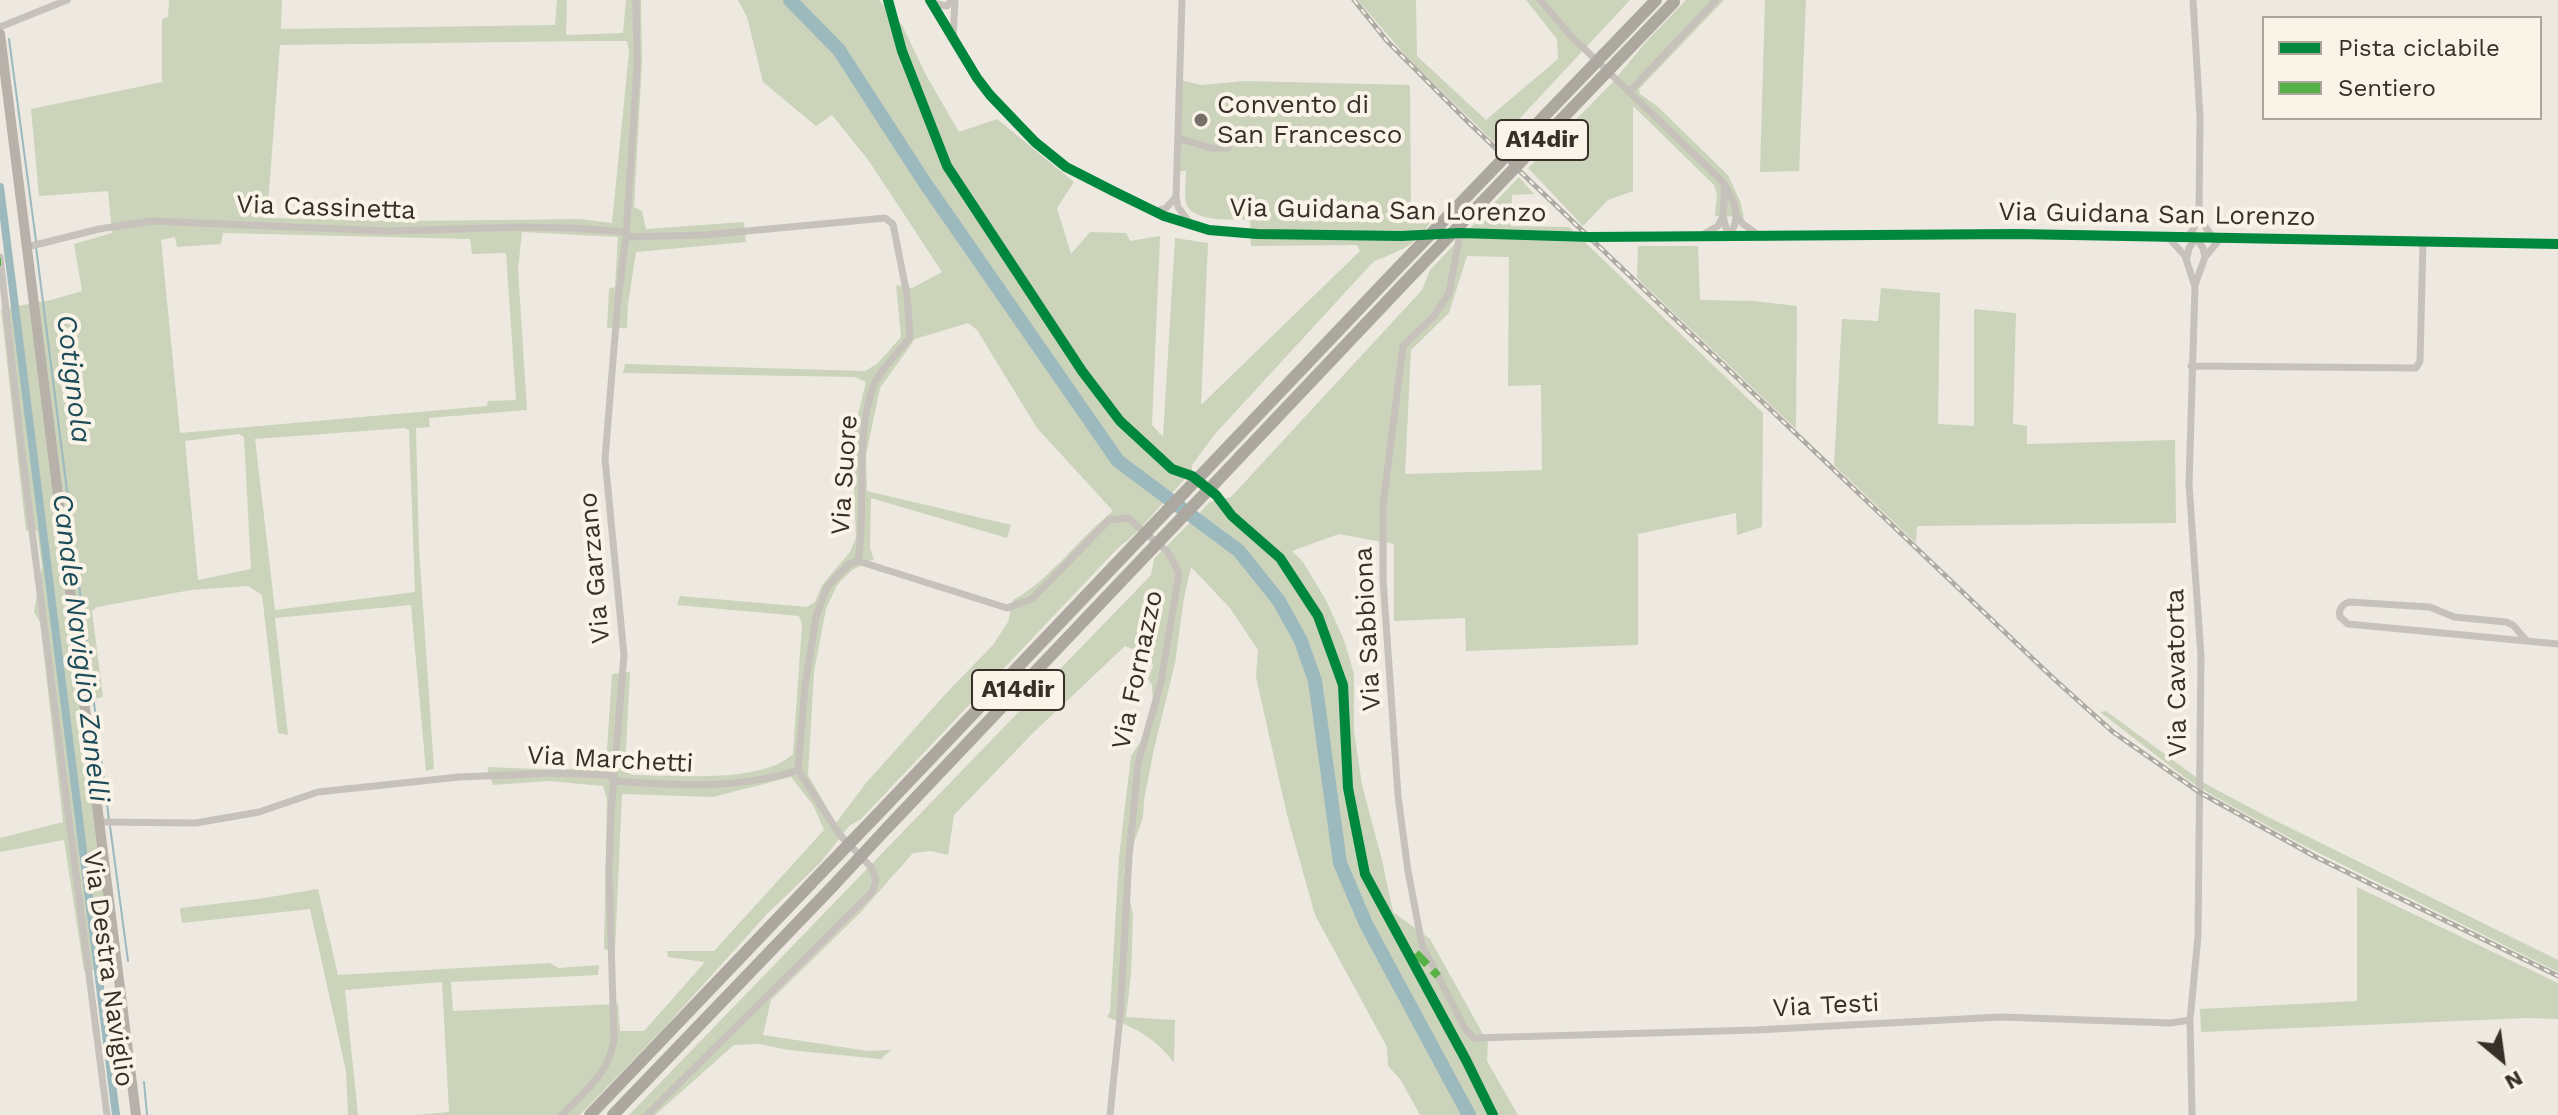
<!DOCTYPE html>
<html>
<head>
<meta charset="utf-8">
<style>
	body { margin:0 }
	#map { position:relative; width:2558px; height:1115px; overflow:hidden; background:#ede9e0; font-family:"Work Sans",sans-serif }
	canvas { display:block }
	.legend { position:absolute; left:2262px; top:16px; width:280px; height:104px; box-sizing:border-box; background:#faf4e8; border:2px solid #aca59b; margin:0; padding:10px 14px; list-style:none; font-size:24px; color:#372f28 }
	.legend li { display:flex; align-items:center; gap:16px; height:40px }
	.legend b { width:40px; border:2px solid #aca59b }
	.north { position:absolute; left:2462px; top:1019px; width:80px; height:80px; -webkit-text-stroke:6px #faf4e8; paint-order:stroke; rotate:151deg; font-size:22px; font-weight:700; line-height:32px; text-align:center; color:#372f28 }
	.north::after { content:''; display:block; margin:auto; width:28px; height:36px; background:#372f28; clip-path:polygon(50% 0,100% 100%,50% 72%,0 100%) }
</style>
</head>
<body>
<div id="map">
<canvas width="2558" height="1115"></canvas>
<ul class="legend">
<li><b style="height:10px;background:#00873e"></b>Pista ciclabile</li>
<li><b style="height:10px;background:#56b245"></b>Sentiero</li>
</ul>
<div class="north">N</div>
</div>
<script>
const ctx = document.querySelector('canvas').getContext('2d');
ctx.lineJoin = 'round';
function fillPath(path, color) { ctx.fillStyle = color; ctx.fill(path, 'evenodd'); }
function trace(path, color, width, dash) { ctx.strokeStyle = color; ctx.lineWidth = width; ctx.lineCap = dash ? 'butt' : 'round'; ctx.setLineDash(dash || []); ctx.stroke(path); }
function label(font, color, halo, rows, align = 'center') {
  ctx.font = font + ' "Work Sans",sans-serif'; ctx.lineWidth = 8; ctx.setLineDash([]); ctx.textBaseline = 'middle'; ctx.strokeStyle = halo; ctx.fillStyle = color; for (const [text, x, y, turn = 0] of rows) {
    ctx.save(); ctx.translate(x, y); ctx.rotate((+turn || 0) * Math.PI / 180); ctx.textAlign = isNaN(turn) ? turn : align; if (halo) ctx.strokeText(text, 0, 0); ctx.fillText(text, 0, 0); ctx.restore();
  }
}
const green = new Path2D(`
	M 169,0 L 282,0 L 281,29 L 555,25 L 557,0 L 567,0 L 566,35 L 623,33 L 626,0 L 641,0 L 642,61 L 634,207 L 642,211 L 646,229 L 744,222 L 746,242 L 636,252 L 628,304 L 627,328 L 607,328 L 609,289 L 615,287 L 618,237 L 522,232 L 518,269 L 527,410 L 429,418 L 430,427 L 416,428 L 419,548 L 434,769 L 426,771 L 411,605 L 275,618 L 288,735 L 278,733 L 262,595 L 248,586 L 191,590 L 97,607 L 92,611 L 103,697 L 89,700 L 122,966 L 84,971 L 64,840 L 0,852 L 0,838 L 63,822 L 40,622 L 34,612 L 42,567 L 37,530 L 26,531 L 1,309 L 51,300 L 82,291 L 74,244 L 112,233 L 108,191 L 39,196 L 31,109 L 162,82 L 162,19 L 168,17 ZM 591,41 L 627,41 L 629,52 L 612,223 L 580,219 L 411,221 L 267,218 L 280,45 ZM 223,233 L 470,239 L 472,254 L 506,253 L 516,400 L 488,401 L 487,406 L 180,433 L 161,240 L 175,237 L 177,247 L 221,244 ZM 404,428 L 409,430 L 415,592 L 275,610 L 255,439 ZM 239,434 L 244,437 L 251,569 L 198,580 L 185,441 Z
	M 738,0 L 879,0 L 902,25 L 926,75 L 959,132 L 997,119 L 1074,182 L 1057,208 L 1071,254 L 1090,232 L 1126,233 L 1130,241 L 1160,236 L 1152,425 L 1163,437 L 1175,238 L 1208,243 L 1201,405 L 1360,251 L 1357,245 L 1251,246 L 1250,220 C 1234,219 1192,223 1186,203 C 1184,194 1186,181 1186,171 L 1177,171 L 1181,80 L 1201,85 L 1245,81 L 1410,85 L 1411,215 L 1436,213 C 1418,244 1406,249 1374,261 L 1215,434 L 1192,465 L 1192,471 L 1136,533 L 1117,549 L 861,819 L 849,826 L 821,862 L 768,913 L 665,1027 L 580,1115 L 415,1115 L 449,1112 L 442,982 L 345,990 L 358,1115 L 348,1115 L 346,1071 L 310,909 L 182,923 L 180,908 L 258,899 L 318,889 L 338,975 L 550,963 L 558,968 L 599,965 L 598,975 L 451,982 L 453,1011 L 618,1004 L 620,1031 L 644,1031 L 705,962 L 668,957 L 667,951 L 714,951 L 824,830 L 813,805 L 791,777 L 713,797 L 622,794 L 615,951 L 604,949 L 607,799 L 603,786 L 549,781 L 493,785 L 487,767 L 563,770 L 606,765 L 612,674 L 630,672 L 625,768 L 631,775 C 673,775 762,784 793,754 L 802,625 L 799,616 L 677,605 L 680,596 L 807,607 L 815,602 L 822,585 L 850,552 L 856,538 L 853,459 L 855,426 L 866,382 L 855,377 L 623,373 L 625,364 L 865,371 L 877,364 L 901,337 L 896,285 L 912,288 L 942,272 L 869,161 L 832,115 L 816,126 L 763,82 L 747,17 ZM 968,323 L 977,330 L 1037,428 L 1113,511 C 1080,537 1049,581 1013,600 L 1008,622 L 993,645 L 950,689 L 866,783 L 836,823 L 808,775 L 814,672 L 826,609 L 837,585 L 852,570 L 874,559 L 870,548 L 871,498 L 1007,538 L 1011,525 L 867,491 L 866,455 L 880,388 L 915,339 Z
	M 1358,0 L 1416,0 L 1417,56 L 1486,120 L 1558,59 L 1557,39 L 1526,0 L 1630,0 L 1496,144 L 1410,61 Z
	M 1686,0 L 1724,0 L 1639,89 L 1640,94 L 1657,106 L 1728,175 L 1740,201 L 1744,217 L 1715,216 L 1717,195 L 1714,185 L 1633,106 L 1633,191 L 1608,200 L 1583,226 L 1528,168 L 1612,83 L 1646,42 Z
	M 1765,0 L 1806,0 L 1799,171 L 1760,172 Z
	M 1519,177 L 1534,194 L 1512,195 L 1511,226 L 1569,227 L 1763,413 L 1762,527 L 1737,535 L 1736,513 L 1638,534 L 1638,645 L 1466,651 L 1465,618 L 1394,621 L 1394,544 L 1339,534 L 1292,551 L 1303,562 L 1326,600 L 1344,640 L 1354,674 L 1354,731 L 1362,785 L 1382,860 L 1393,912 L 1430,939 L 1488,1043 L 1487,1061 L 1518,1115 L 1420,1115 L 1400,1079 L 1388,1066 L 1387,1047 L 1315,915 L 1287,815 L 1256,677 L 1258,650 L 1230,608 L 1191,567 L 1184,598 L 1175,663 L 1154,749 L 1144,800 L 1143,817 L 1124,871 L 1133,915 L 1131,974 L 1126,1017 L 1175,1020 L 1174,1063 C 1157,1039 1134,1027 1107,1017 L 1110,1012 L 1119,857 L 1131,756 L 1154,721 L 1152,685 L 1148,679 L 1153,666 L 1151,657 L 1125,646 L 1034,732 L 954,815 L 948,855 L 931,851 L 913,853 L 861,912 L 771,1000 L 763,1035 L 868,1051 L 891,1050 L 881,1059 L 788,1050 L 759,1044 L 734,1045 L 655,1115 L 629,1115 L 1151,575 L 1154,559 L 1210,502 L 1231,497 L 1422,290 L 1430,270 ZM 1467,256 L 1509,257 L 1508,386 L 1541,385 L 1542,470 L 1405,474 L 1411,350 L 1449,313 Z
	M 1638,246 L 1698,246 L 1700,300 L 1753,301 L 1797,306 L 1796,429 L 1637,278 Z
	M 1881,288 L 1940,293 L 1938,424 L 1974,426 L 1974,309 L 2016,313 L 2013,424 L 2027,426 L 2027,444 L 2175,440 L 2176,523 L 1917,526 L 1916,543 L 1834,465 L 1842,319 L 1878,321 Z
	M 2106,711 L 2204,783 L 2264,815 L 2558,960 L 2558,972 L 2299,843 L 2212,795 L 2188,780 L 2100,712 Z
	M 2357,887 L 2558,983 L 2558,1019 L 2527,1018 L 2201,1032 L 2200,1009 L 2357,1001 Z`);
const stream = new Path2D(`
	M 9,39 L 36,241
	M 36,247 L 109,820
	M 110,826 L 128,961
	M 144,1082 L 147,1115`);
const canal = new Path2D(`
	M 0,187 L 116,1115`);
const river = new Path2D(`
	M 790,0 L 839,50 L 923,180 L 1118,461 L 1239,551 L 1279,601 L 1301,641 L 1315,681 L 1340,863 L 1366,924 L 1469,1115`);
const minor = new Path2D(`
	M 1182,0 L 1176,197 L 1178,207 L 1190,223
	M 1540,0 L 1571,36 L 1721,180 C 1733,196 1744,218 1728,236
	M 932,3 L 947,6 L 952,0
	M 0,27 L 67,0
	M 953,38 L 955,0
	M 1630,91 L 1716,0
	M 1178,138 L 1211,148 L 1228,148
	M 1725,185 L 1723,216 L 1728,236
	M 1156,211 L 1166,208 L 1176,197
	M 1737,216 L 1743,224 L 1757,234
	M 2199,218 L 2214,239
	M 1460,233 L 1449,293 L 1434,316 L 1403,346 L 1383,505 L 1383,579 L 1398,796 L 1408,871 L 1422,945 L 1466,1030 L 1474,1038 L 1756,1030 L 2001,1017 L 2170,1023 L 2190,1020
	M 1702,235 L 1718,226 L 1722,218
	M 626,237 L 705,235 L 885,218 L 893,224 L 907,295 L 910,337 C 900,351 878,372 873,387 C 854,442 867,504 858,561
	M 2169,238 L 2185,256 L 2195,287 L 2189,484 L 2201,656 L 2198,936 L 2190,1020 L 2192,1115
	M 2186,238 L 2193,230 L 2199,215 L 2200,118 L 2193,0
	M 27,247 L 99,229 L 152,221 L 388,231 L 523,227 L 573,228 L 626,232
	M 0,257 L 22,453 L 107,1115
	M 2187,257 L 2189,248 L 2196,238 L 2203,248 L 2205,257
	M 2195,285 L 2205,257 L 2220,239
	M 2191,366 L 2416,368 L 2420,361 L 2423,241
	M 858,561 L 1007,608 L 1032,599 L 1109,520 L 1128,518 L 1168,552 L 1179,573 L 1161,682 L 1138,764 L 1129,857 L 1120,1017 L 1110,1115
	M 2526,640 L 2513,625 L 2506,622 L 2454,617 L 2430,607 L 2349,602 C 2342,604 2338,610 2340,617 L 2348,624 L 2558,644
	M 798,770 L 805,686 L 816,617 L 827,587 L 849,564 L 858,561
	M 100,822 L 196,823 L 259,812 L 318,792 L 459,777 L 555,773 L 609,775 L 615,781 C 676,785 739,790 798,770
	M 562,1115 C 584,1092 609,1073 614,1040 L 609,871 L 611,812 L 624,655 L 605,459 L 618,299 L 626,237 L 637,68 L 636,0
	M 647,1115 L 872,892 L 876,880 L 871,867 L 839,834 L 798,770`);
const tertiary = new Path2D(`
	M 930,0 L 977,78 L 990,95 L 1035,142 L 1066,167 L 1113,191 L 1164,216 L 1209,230 L 1257,234 L 1401,236 L 1460,233 L 1590,237 L 2017,234 L 2558,244`);
const secondary = new Path2D(`
	M 0,34 L 136,1115`);
const motorway = new Path2D(`
	M 1202,474 L 1398,268
	M 1214,484 L 1410,277
	M 875,817 L 1134,545
	M 887,828 L 1148,553
	M 590,1115 L 822,872
	M 613,1115 L 833,886`);
const rail = new Path2D(`
	M 1354,0 L 1387,41 L 1468,122 L 2053,678 L 2113,732 L 2199,792 L 2314,856 L 2558,976`);
const motorwayBridge = new Path2D(`
	M 1398,268 L 1656,0
	M 1410,277 L 1674,2
	M 1134,545 L 1202,474
	M 1148,553 L 1214,484
	M 822,872 L 875,817
	M 833,886 L 887,828`);
const quiet = new Path2D(`
	M 0,262 L 1,262
	M 1416,953 L 1438,976`);
const cycleway = new Path2D(`
	M 888,0 L 902,51 L 947,166 L 1082,371 L 1120,421 L 1172,469 L 1192,476 L 1216,495 L 1232,516 L 1280,558 L 1318,616 L 1343,685 L 1348,788 L 1365,874 L 1466,1060 L 1493,1115
	M 930,0 L 977,78 L 990,95 L 1035,142 L 1066,167 L 1113,191 L 1164,216 L 1209,230 L 1257,234 L 1401,236 L 1460,233 L 1590,237 L 2017,234 L 2558,244`);
const markers = [
	[1201,120,8,"#777068"]
];
const shields = [
	[1542,140,92],
	[1018,690,92]
];
const shieldNames = [
	["A14dir",1542,140],
	["A14dir",1018,690]
];
const poiNames = [
	["Convento di",1217,105],
	["San Francesco",1217,135]
];
const streetNames = [
	["Via Cassinetta",326,208,2],
	["Via Guidana San Lorenzo",1388,211,1],
	["Via Guidana San Lorenzo",2157,215,1],
	["Via Suore",845,475,-86],
	["Via Garzano",595,568,-95],
	["Via Sabbiona",1368,629,-93],
	["Via Fornazzo",1138,670,-78],
	["Via Cavatorta",2177,673,-91],
	["Via Marchetti",610,760,3],
	["Via Destra Naviglio",108,969,82],
	["Via Testi",1826,1006,-3]
];
const waterNames = [
	["Cotignola",73,379,83],
	["Canale Naviglio Zanelli",80,648,83]
];
fillPath(green, '#cbd3ba');
trace(stream, '#9cb9be', 2);
trace(canal, '#9cb9be', 8);
trace(river, '#9cb9be', 14);
trace(minor, '#c6c1ba', 7);
trace(tertiary, '#c6c1ba', 9);
trace(secondary, '#b7b1aa', 10);
trace(motorway, '#aca89f', 12);
trace(rail, '#aeaaa4', 5);
trace(rail, '#faf4e8', 2, [6]);
trace(motorwayBridge, '#aca89f', 12);
trace(quiet, '#56b245', 8, [16, 8]);
trace(cycleway, '#00873e', 10);
for (const [x, y, r, color] of markers) { const dot = new Path2D(); dot.arc(x, y, r, 0, 2 * Math.PI); ctx.fillStyle = color; ctx.fill(dot); trace(dot, '#faf4e8', 3); }
for (const [x, y, w] of shields) { const box = new Path2D(); box.roundRect(x - w / 2, y - 20, w, 40, 6); ctx.fillStyle = '#faf4e8'; ctx.fill(box); trace(box, '#372f28', 2); }
label('bold 24px', '#372f28', null, shieldNames);
label('26px', '#372f28', '#faf4e8', poiNames, 'left');
label('26px', '#372f28', '#faf4e8', streetNames);
label('italic 28px', '#1c4c59', '#faf4e8', waterNames);
</script>
</body>
</html>
